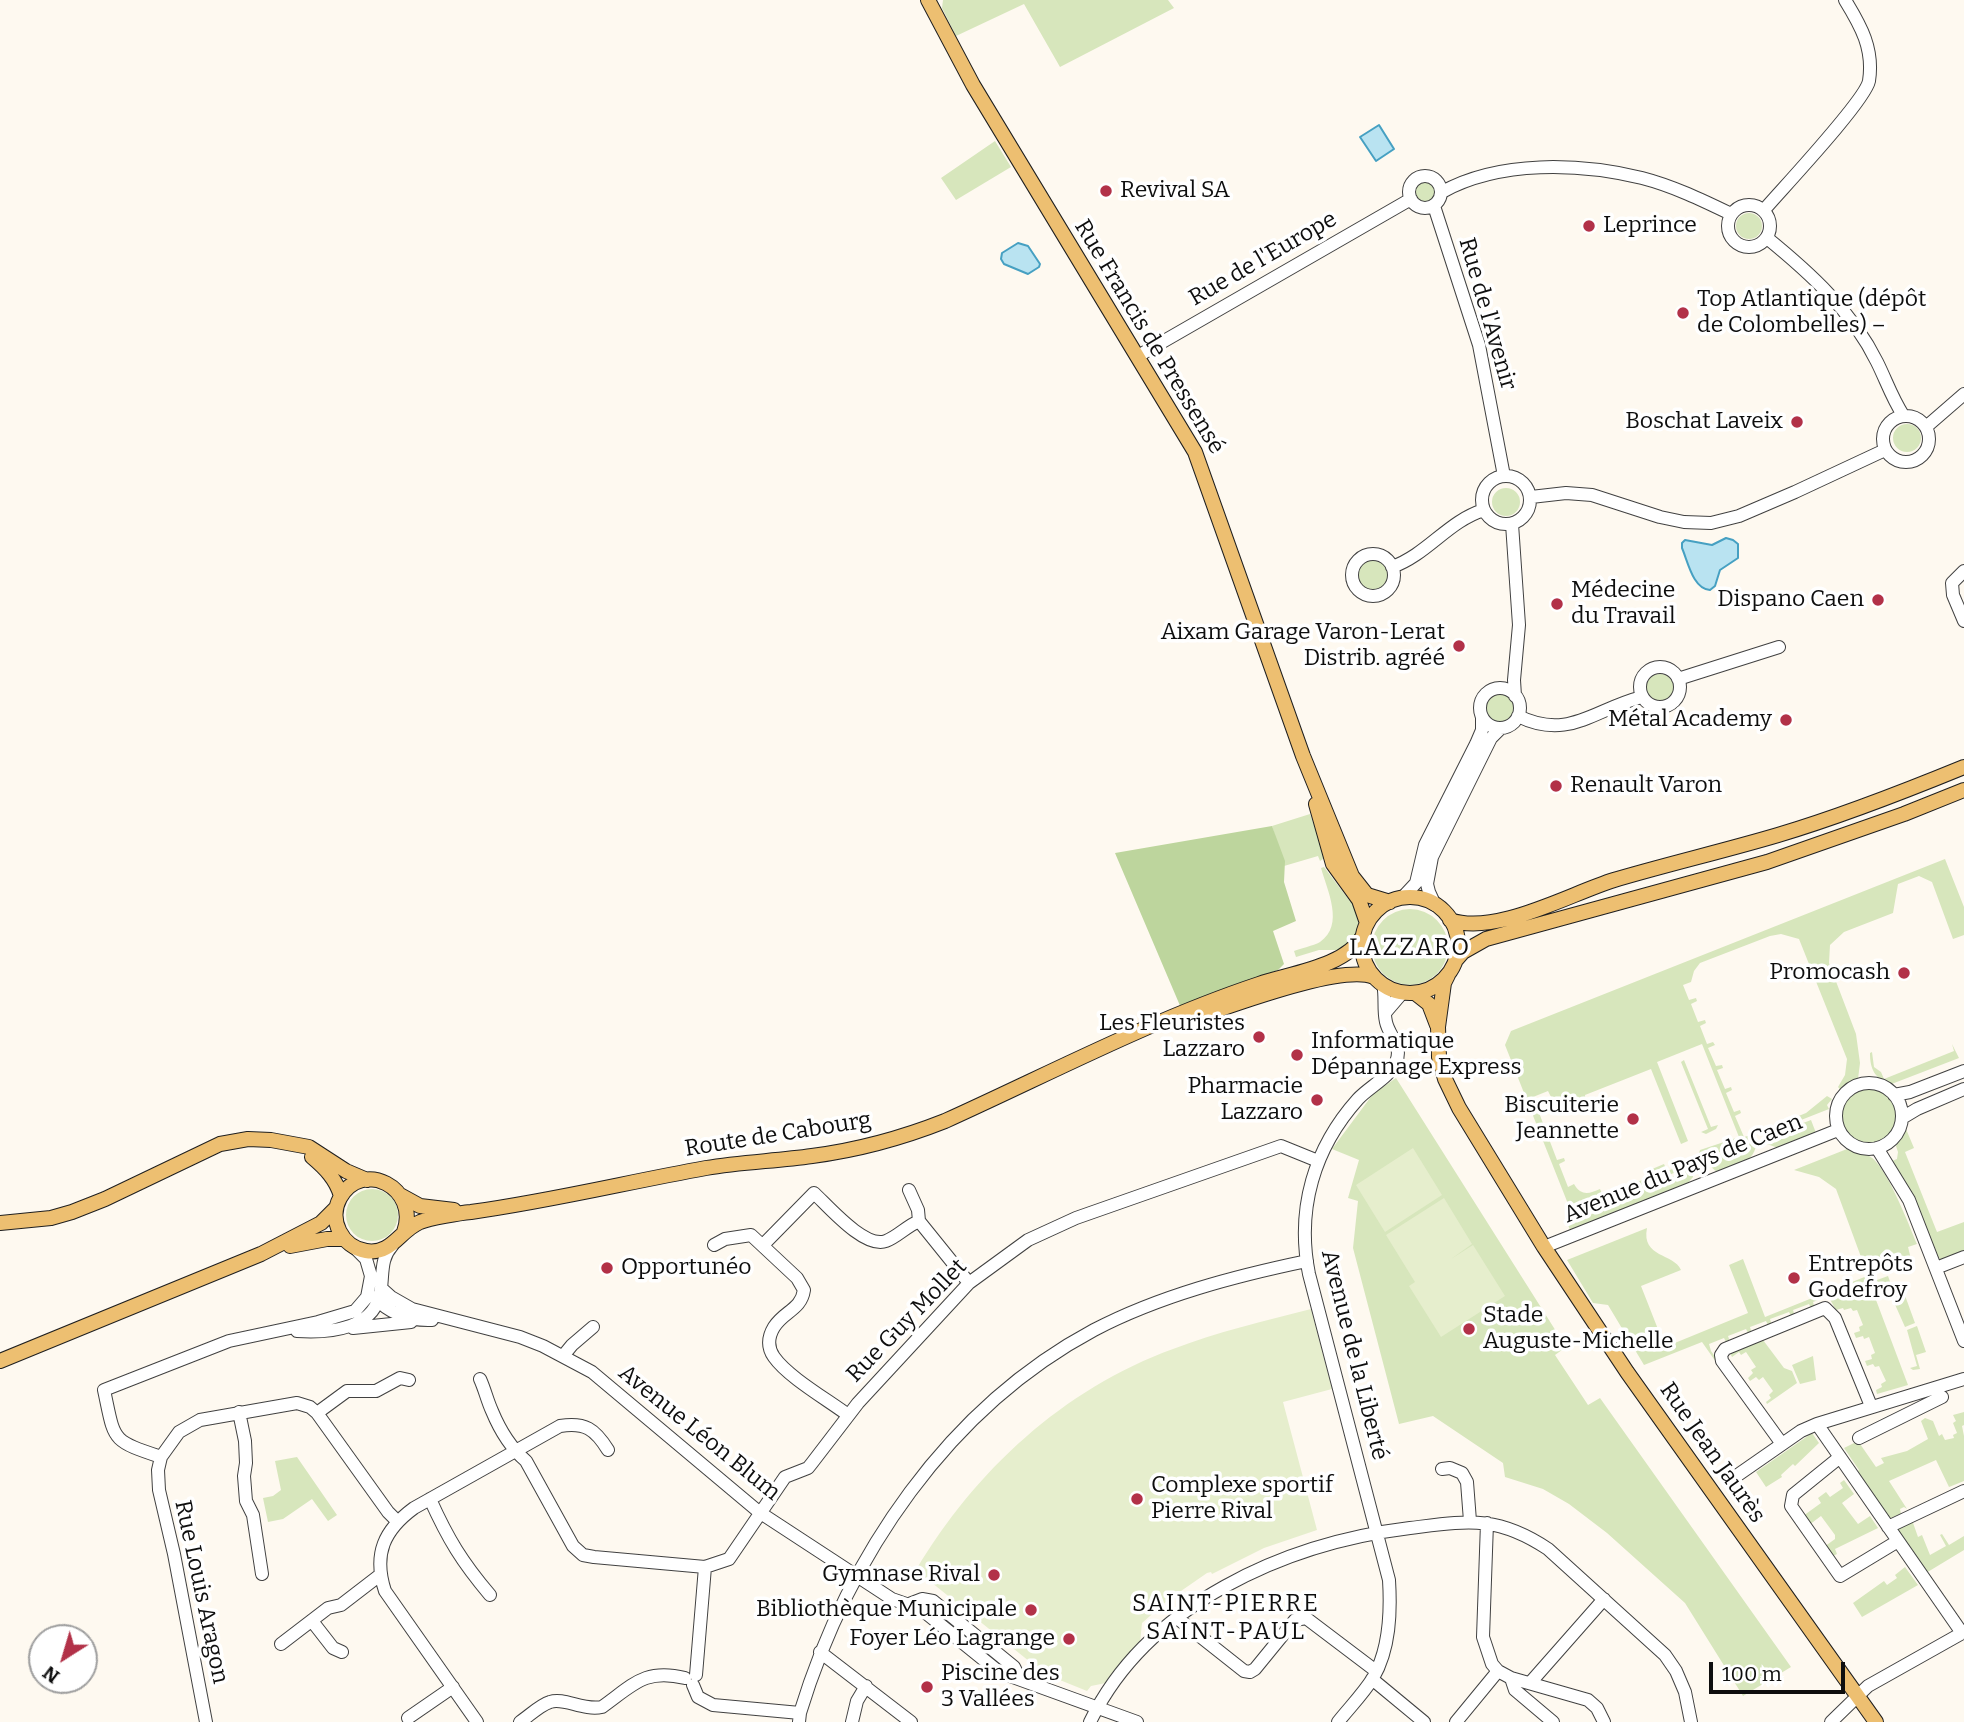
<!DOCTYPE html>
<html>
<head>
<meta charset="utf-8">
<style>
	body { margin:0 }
	#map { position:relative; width:1964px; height:1722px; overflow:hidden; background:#fef9f0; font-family:Bitter,serif }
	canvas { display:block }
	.north { position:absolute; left:28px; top:1624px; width:70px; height:70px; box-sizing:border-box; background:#fff; border:2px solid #9f9f9f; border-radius:50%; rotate:217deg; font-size:19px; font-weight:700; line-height:28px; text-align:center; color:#0e0e0e }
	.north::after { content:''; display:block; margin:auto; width:24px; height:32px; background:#b23148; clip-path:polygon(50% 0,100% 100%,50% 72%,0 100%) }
	.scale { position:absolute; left:1709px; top:1662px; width:136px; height:32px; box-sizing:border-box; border:4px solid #0e0e0e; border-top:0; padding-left:9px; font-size:21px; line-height:24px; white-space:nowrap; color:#0e0e0e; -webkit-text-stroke:5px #fff; paint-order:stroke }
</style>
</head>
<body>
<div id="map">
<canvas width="1964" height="1722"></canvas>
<div class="north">N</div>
<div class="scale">100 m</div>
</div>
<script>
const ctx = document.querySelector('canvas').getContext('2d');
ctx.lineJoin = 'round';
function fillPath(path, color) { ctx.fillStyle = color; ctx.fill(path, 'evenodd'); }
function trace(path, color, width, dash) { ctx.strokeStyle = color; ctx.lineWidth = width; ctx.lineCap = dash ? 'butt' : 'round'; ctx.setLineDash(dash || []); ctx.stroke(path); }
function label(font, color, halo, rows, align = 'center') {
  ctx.font = font + ' Bitter,serif'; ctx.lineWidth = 7; ctx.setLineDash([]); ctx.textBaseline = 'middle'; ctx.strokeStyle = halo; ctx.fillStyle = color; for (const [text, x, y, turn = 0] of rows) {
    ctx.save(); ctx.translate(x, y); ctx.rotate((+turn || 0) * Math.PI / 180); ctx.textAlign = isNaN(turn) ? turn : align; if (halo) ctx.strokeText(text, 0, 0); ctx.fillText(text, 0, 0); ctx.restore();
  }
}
const green = new Path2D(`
	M 943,0 L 1168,0 L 1174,8 L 1060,67 L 1024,4 L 956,36 L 942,8 Z
	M 995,141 L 1011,167 L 956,200 L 941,178 Z
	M1411 192a14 14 0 1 1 28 0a14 14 0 1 1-28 0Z
	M1736 226a13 13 0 1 1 26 0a13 13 0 1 1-26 0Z
	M1893 438a14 14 0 1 1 28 0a14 14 0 1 1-28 0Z
	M1492 502a14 14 0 1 1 28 0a14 14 0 1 1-28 0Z
	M1358 575a16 16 0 1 1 32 0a16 16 0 1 1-32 0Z
	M1646 688a14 14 0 1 1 28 0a14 14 0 1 1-28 0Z
	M1483 709a16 16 0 1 1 32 0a16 16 0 1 1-32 0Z
	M 1310,814 L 1323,851 L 1323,859 L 1320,861 L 1318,856 L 1284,866 L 1272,826 Z
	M 1945,859 L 1964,907 L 1964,935 L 1953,939 L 1932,882 L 1919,876 L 1898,884 L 1893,913 L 1844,932 L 1830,945 L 1829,963 L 1856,1034 L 1860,1063 L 1858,1079 L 1842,1092 L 1838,1087 L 1845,1075 L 1847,1059 L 1799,939 L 1781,934 L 1770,936 L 1700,963 L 1694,971 L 1691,982 L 1683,985 L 1689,1000 L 1696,998 L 1697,1001 L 1691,1004 L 1698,1022 L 1705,1020 L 1706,1023 L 1700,1026 L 1707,1044 L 1713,1042 L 1715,1045 L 1708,1048 L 1716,1066 L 1722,1065 L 1723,1068 L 1717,1070 L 1725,1089 L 1731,1087 L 1732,1090 L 1726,1093 L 1734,1112 L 1740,1110 L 1741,1113 L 1735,1116 L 1744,1137 L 1751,1135 L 1755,1138 L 1702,1159 L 1699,1153 L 1700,1150 L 1739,1137 L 1702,1044 L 1657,1062 L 1688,1141 L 1681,1144 L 1651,1069 L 1585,1095 L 1586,1103 C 1568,1110 1556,1109 1548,1091 L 1533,1097 L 1557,1160 L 1564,1158 L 1565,1161 L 1559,1164 L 1568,1187 L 1574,1184 C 1581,1196 1589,1194 1600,1189 L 1603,1196 L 1647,1178 L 1645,1172 L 1664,1164 L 1667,1171 L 1675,1168 L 1672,1161 L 1684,1159 L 1691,1165 L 1574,1219 L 1505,1045 L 1511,1031 Z
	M 1324,867 L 1349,900 L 1354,902 C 1366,928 1361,929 1343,950 L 1319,950 L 1296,957 L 1294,951 C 1301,948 1313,946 1320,942 C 1345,925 1327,890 1321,868 Z
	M1372 947a38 38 0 1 1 76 0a38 38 0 1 1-76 0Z
	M 1952,1044 L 1959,1058 L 1889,1085 C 1875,1077 1870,1070 1870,1053 L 1872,1052 L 1874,1067 L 1881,1072 L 1884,1079 L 1954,1051 Z
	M 1684,1060 L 1711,1127 L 1718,1125 L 1716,1129 L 1706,1134 L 1701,1132 L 1708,1129 L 1681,1062 Z
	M 1396,1078 L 1566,1347 L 1555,1355 L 1588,1405 L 1600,1398 L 1791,1667 L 1743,1696 L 1685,1603 L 1607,1533 L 1569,1504 L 1543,1489 L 1505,1477 L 1503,1463 L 1433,1416 L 1399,1424 L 1353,1248 L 1358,1201 L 1348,1198 L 1359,1160 L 1332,1149 L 1373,1094 Z
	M1841 1117a28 28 0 1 1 56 0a28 28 0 1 1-56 0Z
	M 1827,1096 L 1832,1099 L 1827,1105 L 1829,1109 L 1763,1135 L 1766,1129 L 1806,1113 Z
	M 1811,1120 L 1816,1133 L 1778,1148 L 1767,1144 L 1764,1138 Z
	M 1906,1129 L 1914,1148 L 1905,1152 L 1937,1232 L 1964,1222 L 1964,1252 L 1941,1260 L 1938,1257 L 1892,1161 L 1897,1159 L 1898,1152 L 1896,1146 Z
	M 1756,1141 C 1757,1163 1734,1166 1717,1172 L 1704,1161 Z
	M 1847,1149 C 1854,1153 1862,1153 1869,1156 C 1886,1164 1909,1225 1917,1244 L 1908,1247 L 1911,1259 L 1868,1276 L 1836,1189 L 1819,1177 L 1794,1170 Z
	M 1693,1167 L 1693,1177 L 1687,1184 L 1570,1230 L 1568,1225 Z
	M346 1215a26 26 0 1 1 52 0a26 26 0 1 1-52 0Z
	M 1647,1228 C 1641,1258 1674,1253 1681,1270 L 1641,1286 L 1665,1347 L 1748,1313 L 1729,1265 L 1743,1259 L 1765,1317 L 1867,1276 L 1908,1385 L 1877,1394 L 1876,1390 L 1882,1387 L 1881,1384 L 1886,1381 L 1879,1366 L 1875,1367 L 1873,1364 L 1867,1366 L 1865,1361 L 1872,1359 L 1871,1355 L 1875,1353 L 1869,1337 L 1864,1339 L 1863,1336 L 1856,1338 L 1854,1333 L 1860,1331 L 1859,1327 L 1863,1325 L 1857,1310 L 1853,1311 L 1851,1308 L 1844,1310 L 1843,1308 L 1836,1310 L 1828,1296 L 1813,1302 L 1815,1309 L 1812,1310 L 1809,1304 L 1793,1310 L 1795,1317 L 1792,1318 L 1789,1312 L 1770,1319 L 1772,1326 L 1769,1327 L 1766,1321 L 1750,1327 L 1752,1334 L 1749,1335 L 1746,1329 L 1728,1336 L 1730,1342 L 1727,1344 L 1724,1338 L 1709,1344 L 1711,1351 L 1748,1404 L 1753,1415 L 1702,1342 L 1644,1365 L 1608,1305 L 1593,1303 L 1567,1260 Z
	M 1888,1276 L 1894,1293 L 1903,1290 L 1915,1323 L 1905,1327 L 1885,1282 L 1878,1284 L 1877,1280 Z
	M 1917,1326 L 1926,1352 L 1916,1355 L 1920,1369 L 1913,1370 L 1910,1368 L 1917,1366 L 1907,1330 Z
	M 1763,1340 L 1784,1368 L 1792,1371 L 1797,1383 L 1767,1404 L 1766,1402 L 1771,1398 L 1769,1395 L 1773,1391 L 1763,1377 L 1759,1380 L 1756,1377 L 1750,1381 L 1748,1378 L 1753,1373 L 1751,1370 L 1756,1367 L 1746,1352 L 1741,1355 L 1739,1352 L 1732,1357 L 1730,1353 Z
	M 1813,1356 L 1816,1380 L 1800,1384 L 1792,1365 Z
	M 1964,1412 L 1964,1425 L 1962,1426 L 1964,1436 L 1964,1481 L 1949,1487 L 1936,1460 L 1889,1481 L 1907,1509 L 1904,1507 L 1900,1509 L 1901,1514 L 1888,1519 L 1856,1472 L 1859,1470 L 1844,1448 L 1858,1441 L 1876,1467 L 1884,1463 L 1881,1458 L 1907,1451 L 1928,1439 L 1921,1421 L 1925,1418 L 1933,1421 L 1939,1436 L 1942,1434 L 1945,1440 L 1954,1438 L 1953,1435 L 1957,1433 L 1953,1423 L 1956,1421 L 1953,1415 Z
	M 1812,1433 L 1819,1443 L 1795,1466 L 1793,1464 L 1781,1475 L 1782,1477 L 1766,1487 L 1756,1472 Z
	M 297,1457 L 337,1515 L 328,1521 L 312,1499 L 283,1519 L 268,1522 L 263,1498 L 273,1496 L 281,1490 L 275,1461 Z
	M 1844,1480 L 1854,1494 L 1842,1503 L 1858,1524 L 1870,1516 L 1878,1528 L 1835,1549 L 1837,1554 L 1831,1557 L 1824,1547 L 1835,1539 L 1835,1535 L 1821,1516 L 1809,1525 L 1803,1516 L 1821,1503 L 1818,1498 L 1826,1492 L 1830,1497 L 1843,1488 L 1840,1483 Z
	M 1912,1520 L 1918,1537 L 1922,1535 L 1930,1555 L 1946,1546 L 1940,1535 L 1942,1534 L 1949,1545 L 1964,1536 L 1964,1550 L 1926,1573 L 1897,1530 Z
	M 1905,1567 L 1918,1585 L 1862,1617 L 1853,1603 L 1884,1581 L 1887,1585 L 1897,1578 L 1895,1575 Z`);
const forest = new Path2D(`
	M 1272,826 L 1285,861 L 1284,882 L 1296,921 L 1273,931 L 1284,964 L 1278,970 L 1181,1008 L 1115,853 Z`);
const pitch = new Path2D(`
	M 1413,1148 L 1442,1195 L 1385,1232 L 1356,1185 Z
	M 1444,1198 L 1472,1244 L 1451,1259 L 1473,1245 L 1505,1296 L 1441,1337 L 1409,1286 L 1415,1282 L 1386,1235 Z
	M 1311,1309 L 1332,1389 L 1283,1402 L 1317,1530 L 1264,1548 L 1212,1574 L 1211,1572 L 1207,1573 L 1168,1600 L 1142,1623 L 1140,1643 L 1106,1683 L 1091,1686 L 1087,1691 L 1045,1674 L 916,1570 C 975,1471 1063,1389 1173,1349 C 1217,1332 1264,1321 1311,1309 Z`);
const water = new Path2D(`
	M 1379,125 L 1394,149 L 1376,161 L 1360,137 Z
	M 1018,243 L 1028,246 L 1040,264 L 1039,267 L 1028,274 L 1004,264 L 1001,259 L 1002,253 Z
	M 1726,538 L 1733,540 L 1738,544 L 1738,558 L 1720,570 L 1715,586 L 1710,590 C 1693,589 1688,562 1682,548 L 1682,543 L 1685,540 L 1712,545 Z`);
const minor = new Path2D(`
	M1409 192a16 16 0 1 1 32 0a16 16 0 1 1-32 0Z
	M 1442,192 C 1500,160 1579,163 1642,178 C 1673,186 1702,200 1731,214
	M1728 226a21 21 0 1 1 42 0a21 21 0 1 1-42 0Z
	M 1434,206 L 1479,345 L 1504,476
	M 1764,210 C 1782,189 1865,101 1869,81 C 1874,49 1861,26 1845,0
	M 1767,238 C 1810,273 1852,311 1877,362 C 1886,380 1892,398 1903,415
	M 1138,356 L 1411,199
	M1883 439a23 23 0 1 1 46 0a23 23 0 1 1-46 0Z
	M 1926,427 L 1964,394
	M1482 500a24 24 0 1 1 48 0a24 24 0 1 1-48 0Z
	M 1531,497 L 1566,493 L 1592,495 L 1660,517 L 1684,522 L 1711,523 L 1739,516 L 1795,492 L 1885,450
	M 1512,524 L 1519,625 L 1514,680 L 1515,696
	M1352 575a21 21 0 1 1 42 0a21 21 0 1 1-42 0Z
	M 1392,567 C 1428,554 1448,521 1484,510
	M 1964,621 L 1953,595 L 1952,583 L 1964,571
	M1640 687a20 20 0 1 1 40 0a20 20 0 1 1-40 0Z
	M 1678,679 L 1779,647
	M1480 708a20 20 0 1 1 40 0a20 20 0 1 1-40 0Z
	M 1518,716 C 1569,741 1594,709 1642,697
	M 1402,898 L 1416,883 L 1425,845 L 1476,744 L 1482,730 L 1482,718
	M 1435,905 L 1429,892 L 1427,884 L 1432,857 L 1491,738 L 1500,729
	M 1385,1013 L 1403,992
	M1836 1116a33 33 0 1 1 66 0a33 33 0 1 1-66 0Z
	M 1894,1095 L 1910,1092 L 1964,1071
	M 1902,1118 L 1917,1109 L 1964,1089
	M 1877,1148 L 1909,1200 L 1964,1341
	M 909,1190 L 918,1210 L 919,1221
	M 714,1245 L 725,1239 L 751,1235 L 797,1278 L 804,1290 C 801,1310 784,1311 774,1327 C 768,1337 767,1347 774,1357 C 788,1377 828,1400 848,1415
	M 763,1245 L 814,1193 C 829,1207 865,1249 886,1241 C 897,1237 907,1226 919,1221 L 969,1283
	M 1544,1247 L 1838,1130
	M 1936,1268 L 1964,1257
	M 381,1288 L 391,1297 L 412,1309 L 520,1337 L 543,1346 L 592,1372 L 759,1512 L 892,1599 L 921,1609 L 999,1672 L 1137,1722
	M 374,1297 C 390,1314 408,1321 432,1320
	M 353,1328 L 411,1322
	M 297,1331 C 329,1333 377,1330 381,1288 C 383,1272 381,1258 392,1246
	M 563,1356 L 572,1345 L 593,1327
	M 480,1379 C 485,1390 487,1400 492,1411 C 499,1428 511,1448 526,1461 L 573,1546 L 583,1555 L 594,1557 L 705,1567
	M 239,1412 L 245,1441 L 246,1463 L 244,1476 L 246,1501 L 253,1515 L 262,1574
	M 317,1413 L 347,1391 L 376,1391 L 400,1378 L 409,1380
	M 1817,1424 L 1962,1633
	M 1859,1438 L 1942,1397
	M 1782,1444 L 1722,1361 L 1721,1355 L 1725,1349 L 1825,1308 L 1835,1318 L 1871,1406
	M 161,1457 C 110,1440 115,1441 104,1390 L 229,1341 L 318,1322 L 355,1311 L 367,1297 L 371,1276 L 366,1259 L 354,1247
	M 1840,1457 L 1793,1495 L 1791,1506 L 1840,1576 L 1898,1541
	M 1442,1469 L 1450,1468 L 1462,1473 L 1467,1482 L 1470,1521
	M 1732,1479 L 1801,1431 L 1817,1424 L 1964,1379
	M 430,1499 C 448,1539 462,1562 490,1595
	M 1487,1523 L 1483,1637 L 1492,1664 L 1498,1671 L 1511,1678 L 1588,1700 L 1597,1708 L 1604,1722
	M 1888,1527 L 1964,1491
	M 909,1604 L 922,1599 L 933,1601 L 1014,1667 L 1019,1677
	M 1177,1618 L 1244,1671 L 1250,1672 L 1255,1669 L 1295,1620 L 1306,1618 L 1376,1671
	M 312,1621 L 333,1648 L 342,1652
	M 281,1644 L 328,1608 L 341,1605 L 380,1575
	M 820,1652 L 911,1722
	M 696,1675 L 705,1567 L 729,1559 L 785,1477 L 808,1468 L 812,1463 L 858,1403 L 969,1283 L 1028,1240 L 1076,1218 L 1281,1146 L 1318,1161
	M 1511,1678 L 1515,1690 L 1553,1722
	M 1372,1679 L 1424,1722
	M 1530,1683 L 1604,1599
	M 693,1685 L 698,1697 L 713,1705 L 800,1713
	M 408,1718 L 453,1687
	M 206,1722 L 174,1554 L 159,1490 L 158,1470 L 161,1457 L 179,1432 L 200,1420 L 297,1403 L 310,1407 L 317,1413 L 388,1512 L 397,1521
	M 477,1722 L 385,1591 C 373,1554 384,1530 414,1508 L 560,1426 C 585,1422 595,1429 608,1450
	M 520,1722 C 529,1716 540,1705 550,1702 C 564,1697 583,1711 602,1707 C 633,1685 645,1668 685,1678
	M 799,1722 L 800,1713 C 848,1556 948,1408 1094,1330 C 1159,1296 1235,1276 1307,1261
	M 852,1722 L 857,1701 L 866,1686
	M 1090,1722 C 1147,1604 1286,1543 1410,1528 C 1468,1521 1497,1515 1548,1549 L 1665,1655 L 1676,1671 L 1685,1692 L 1691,1722
	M 1338,1722 C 1349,1708 1363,1694 1373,1678 C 1390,1649 1391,1612 1389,1580 L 1309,1274 C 1296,1209 1314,1148 1358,1099 C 1369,1087 1390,1077 1396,1062 C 1403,1046 1389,1036 1386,1022 C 1383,1009 1386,997 1383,984
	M 1456,1722 L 1498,1671
	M 1831,1722 L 1868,1686 L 1964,1632`);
const major = new Path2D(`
	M 928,0 L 973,85 L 1195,452 L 1303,756 L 1352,876 L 1367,895 L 1390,902
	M 1316,804 L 1333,864 L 1359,900 L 1367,923
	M1362 945a48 48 0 1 1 96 0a48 48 0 1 1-96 0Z
	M 1450,920 C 1496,936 1569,894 1614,880 C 1668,864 1724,851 1778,835 C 1842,816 1903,792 1964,767
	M 1456,960 L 1463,952 L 1486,939 L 1767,862 L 1904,814 L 1964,790
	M 1448,975 L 1444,983 L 1438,1027 L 1439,1057 L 1445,1079 L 1459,1108 L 1544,1247 L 1627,1372 L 1876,1722
	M 1415,993 L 1429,1004 L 1437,1025
	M 1200,1016 C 1236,1004 1342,964 1374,977
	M 312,1157 C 325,1168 336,1179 341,1196
	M 400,1195 L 420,1206 L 454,1210
	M 0,1223 L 51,1218 L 72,1212 L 105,1199 L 220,1144 L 248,1139 L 271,1140 L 309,1147 L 346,1171 L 367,1180
	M 404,1232 C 420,1188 362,1158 340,1198 C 328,1220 342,1247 366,1251 C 392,1255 399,1231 420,1222 C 430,1218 460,1213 471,1212 C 551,1201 628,1182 706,1168 C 741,1162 777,1161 812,1156 C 858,1150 902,1138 945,1121 C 1049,1074 1151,1020 1259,984 C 1291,973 1345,967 1363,936
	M 290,1246 L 327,1239 L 344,1239
	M 0,1361 L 261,1254 L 321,1223 L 336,1208`);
const markers = [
	[1106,191,7,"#b23148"],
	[1589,226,7,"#b23148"],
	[1683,313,7,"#b23148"],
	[1797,422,7,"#b23148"],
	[1878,600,7,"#b23148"],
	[1557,604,7,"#b23148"],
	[1459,646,7,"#b23148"],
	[1786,720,7,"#b23148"],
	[1556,786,7,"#b23148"],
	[1904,973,7,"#b23148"],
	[1259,1037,7,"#b23148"],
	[1297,1055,7,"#b23148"],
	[1317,1100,7,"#b23148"],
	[1633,1119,7,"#b23148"],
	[607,1268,7,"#b23148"],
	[1794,1278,7,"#b23148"],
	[1469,1329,7,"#b23148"],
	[1137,1499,7,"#b23148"],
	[994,1575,7,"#b23148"],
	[1031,1610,7,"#b23148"],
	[1069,1639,7,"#b23148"],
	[927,1687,7,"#b23148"]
];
const poiNames = [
	["Revival SA",1120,191],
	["Leprince",1603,226],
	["Top Atlantique (dépôt",1697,300],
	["de Colombelles) –",1697,326],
	["Boschat Laveix",1783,422,"right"],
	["Médecine",1571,591],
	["du Travail",1571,617],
	["Dispano Caen",1864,600,"right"],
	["Aixam Garage Varon-Lerat",1445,633,"right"],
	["Distrib. agréé",1445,659,"right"],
	["Métal Academy",1772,720,"right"],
	["Renault Varon",1570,786],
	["Promocash",1890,973,"right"],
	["Les Fleuristes",1245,1024,"right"],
	["Lazzaro",1245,1050,"right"],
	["Informatique",1311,1042],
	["Dépannage Express",1311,1068],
	["Pharmacie",1303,1087,"right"],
	["Lazzaro",1303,1113,"right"],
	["Biscuiterie",1619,1106,"right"],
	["Jeannette",1619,1132,"right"],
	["Entrepôts",1808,1265],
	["Godefroy",1808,1291],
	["Opportunéo",621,1268],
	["Stade",1483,1316],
	["Auguste-Michelle",1483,1342],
	["Complexe sportif",1151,1486],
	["Pierre Rival",1151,1512],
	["Gymnase Rival",980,1575,"right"],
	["Bibliothèque Municipale",1017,1610,"right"],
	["Foyer Léo Lagrange",1055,1639,"right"],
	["Piscine des",941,1674],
	["3 Vallées",941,1700]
];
const streetNames = [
	["Rue de l'Europe",1263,259,-30],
	["Rue de l'Avenir",1487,314,74],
	["Rue Francis de Pressensé",1149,337,59],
	["Route de Cabourg",778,1135,-9],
	["Avenue du Pays de Caen",1683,1169,-22],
	["Rue Guy Mollet",907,1321,-46],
	["Avenue de la Liberté",1354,1355,76],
	["Avenue Léon Blum",699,1433,39],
	["Rue Jean Jaurès",1712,1453,55],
	["Rue Louis Aragon",201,1592,78]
];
const neighbourhoodNames = [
	["LAZZARO",1410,948],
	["SAINT-PIERRE",1226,1604],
	["SAINT-PAUL",1226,1632]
];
fillPath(green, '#d7e6bc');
fillPath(forest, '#bdd59d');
fillPath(pitch, '#e6eecd');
fillPath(water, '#b9e3f1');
trace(water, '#46a0c2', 2);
trace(minor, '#414141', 14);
trace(major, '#1f1f1f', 16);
trace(minor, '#fff', 12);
trace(major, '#edbf71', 14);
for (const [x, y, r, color] of markers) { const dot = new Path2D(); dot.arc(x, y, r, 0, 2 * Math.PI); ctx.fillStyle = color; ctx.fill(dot); trace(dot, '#fff', 2.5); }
label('23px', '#0e0e0e', '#fff', poiNames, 'left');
label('23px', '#0e0e0e', '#fff', streetNames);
ctx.letterSpacing = '2px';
label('24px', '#0e0e0e', '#fff', neighbourhoodNames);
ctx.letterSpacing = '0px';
</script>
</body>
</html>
